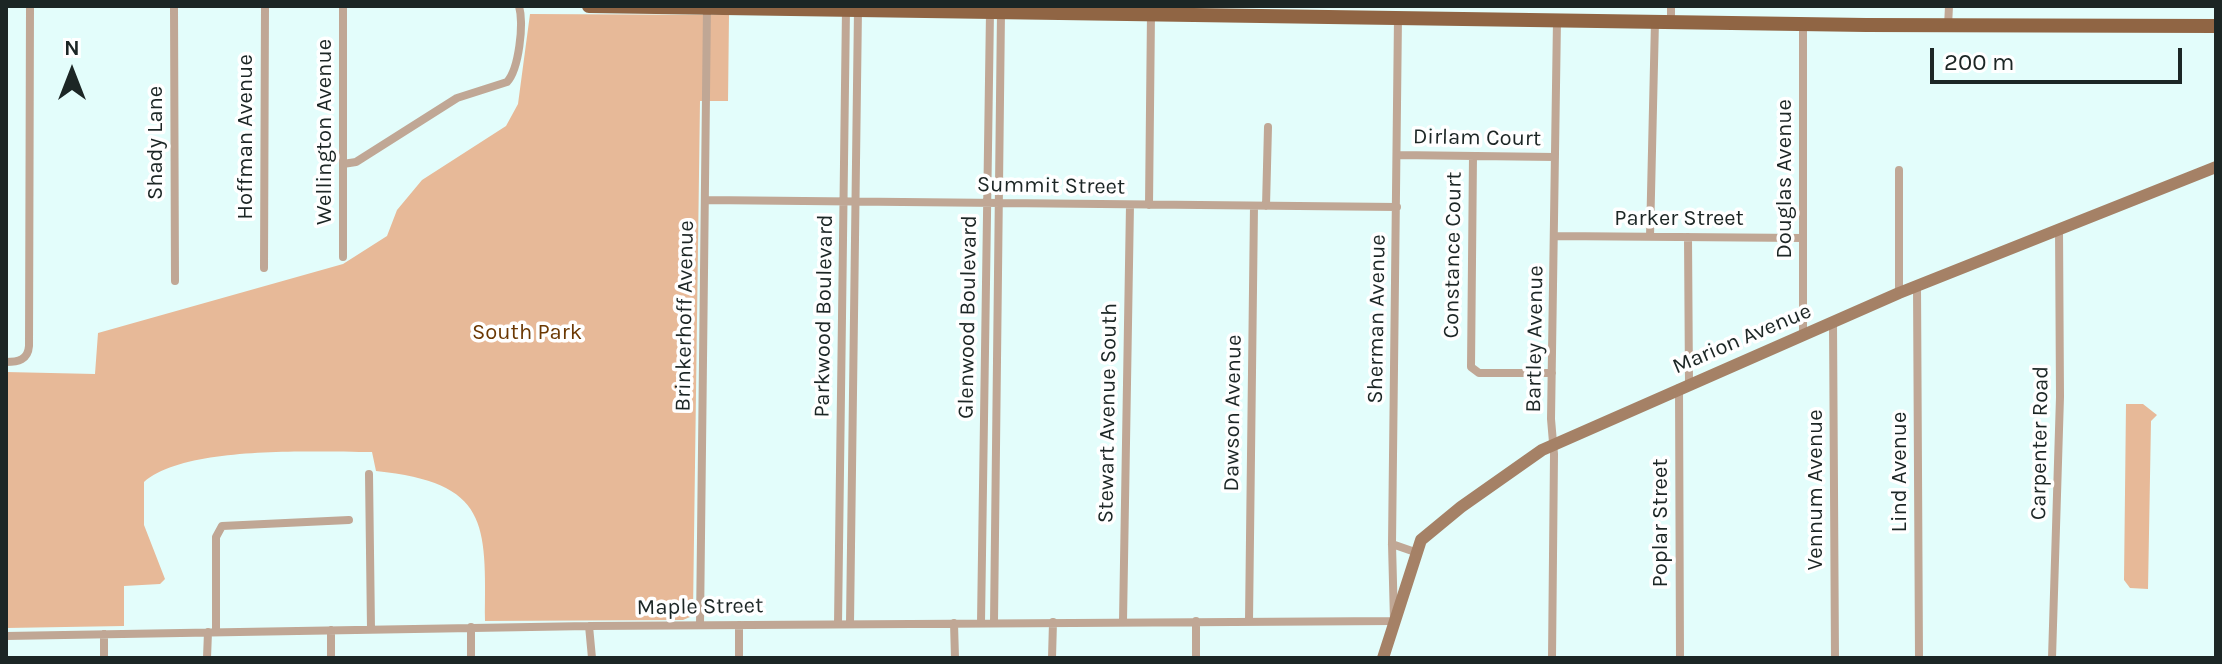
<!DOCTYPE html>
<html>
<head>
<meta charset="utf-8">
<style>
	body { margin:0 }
	#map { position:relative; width:2222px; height:664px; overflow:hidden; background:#e3fdfb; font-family:Karla,sans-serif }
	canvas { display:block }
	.frame { position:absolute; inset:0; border:8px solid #1c2625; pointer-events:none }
	.north { position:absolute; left:32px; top:32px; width:80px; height:80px; -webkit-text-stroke:6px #fff; paint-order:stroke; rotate:0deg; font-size:22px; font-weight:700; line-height:32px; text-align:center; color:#1c2625 }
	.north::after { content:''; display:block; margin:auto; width:28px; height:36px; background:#1c2625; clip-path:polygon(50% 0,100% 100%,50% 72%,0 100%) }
	.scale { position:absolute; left:1930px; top:48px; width:252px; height:36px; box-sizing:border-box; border:4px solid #1c2625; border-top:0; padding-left:10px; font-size:24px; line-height:28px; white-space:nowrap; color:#1c2625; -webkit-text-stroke:6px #fff; paint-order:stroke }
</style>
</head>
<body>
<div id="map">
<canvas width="2222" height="664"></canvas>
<div class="frame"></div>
<div class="north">N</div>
<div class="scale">200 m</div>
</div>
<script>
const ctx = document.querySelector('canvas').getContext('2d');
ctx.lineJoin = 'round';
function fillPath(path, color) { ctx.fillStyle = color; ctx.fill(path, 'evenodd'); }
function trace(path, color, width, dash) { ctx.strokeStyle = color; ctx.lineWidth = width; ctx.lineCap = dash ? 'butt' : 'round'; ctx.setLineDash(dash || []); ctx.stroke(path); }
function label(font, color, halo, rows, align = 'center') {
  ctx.font = font + ' Karla,sans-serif'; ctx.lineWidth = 7; ctx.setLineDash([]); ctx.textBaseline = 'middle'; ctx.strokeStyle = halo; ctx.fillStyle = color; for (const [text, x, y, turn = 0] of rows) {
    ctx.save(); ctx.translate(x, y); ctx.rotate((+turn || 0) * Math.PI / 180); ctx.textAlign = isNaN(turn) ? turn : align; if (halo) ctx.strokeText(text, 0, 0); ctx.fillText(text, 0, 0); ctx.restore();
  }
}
const green = new Path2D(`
	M 530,14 L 729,15 L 728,101 L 700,101 L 693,611 L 690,617 L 683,620 L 485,621 C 486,522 489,483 376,471 L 372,452 C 314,452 186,445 144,482 L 144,525 L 165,579 L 160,584 L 124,586 L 124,626 L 6,628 L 6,372 L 95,374 L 98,333 L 343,264 L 387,236 L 397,210 L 422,180 L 506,126 L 518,104 Z
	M 2126,404 L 2143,404 L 2157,415 L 2151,421 L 2148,589 L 2130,588 L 2124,580 Z`);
const street = new Path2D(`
	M 174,6 L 175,281
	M 343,6 L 343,257
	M 1671,21 L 1671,6
	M 1803,24 L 1803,335
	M 1948,26 L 1949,6
	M 1397,155 L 1555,157
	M 1473,156 L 1471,367 L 1479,373 L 1552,373
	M 343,164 L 356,162 L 457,98 L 507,82 C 519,69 524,24 519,6
	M 1899,170 L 1899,293
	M 705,200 L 1397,207
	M 1149,205 L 1151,13
	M 1266,206 L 1268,127
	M 1554,236 L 1803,238
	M 1650,237 L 1655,21
	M 1688,237 L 1689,384
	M 264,268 L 265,6
	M 1917,285 L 1919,658
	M 1833,322 L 1835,658
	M 6,362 C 18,362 28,360 29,346 L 30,6
	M 1679,388 L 1680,658
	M 369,474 L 371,629
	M 1392,544 L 1415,552
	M 1123,621 L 1130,205
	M 1196,621 L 1196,658
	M 1249,621 L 1254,206
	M 981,622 L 990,12
	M 994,622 L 1001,12
	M 850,623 L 858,9
	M 954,623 L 955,658
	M 838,624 L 846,9
	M 700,625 L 707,7
	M 739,625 L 739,658
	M 589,626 L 592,658
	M 216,632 L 216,537 L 222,526 L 349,520
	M 6,636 L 589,626 L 1394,621 L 1392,544 L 1398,17
	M 104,658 L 104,634
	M 207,658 L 208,632
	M 331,658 L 331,630
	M 471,658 L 471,627
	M 1052,658 L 1053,622
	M 1552,658 L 1554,454 L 1551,419 L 1557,20
	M 2052,658 L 2060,397 L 2059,229`);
const secondary = new Path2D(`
	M 1383,658 L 1421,540 L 1461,507 L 1542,450 L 1899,293 L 2216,167`);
const primary = new Path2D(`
	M 589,6 L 1866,25 L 2216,26`);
const streetNames = [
	["Wellington Avenue",325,132,-90],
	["Hoffman Avenue",246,137,-90],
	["Dirlam Court",1477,138,1],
	["Shady Lane",156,143,-90],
	["Douglas Avenue",1785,179,-90],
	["Summit Street",1051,186,1],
	["Parker Street",1679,219],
	["Constance Court",1453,255,-89],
	["Brinkerhoff Avenue",685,316,-89],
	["Parkwood Boulevard",824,316,-89],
	["Glenwood Boulevard",968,317,-89],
	["Sherman Avenue",1377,319,-89],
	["Bartley Avenue",1535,339,-89],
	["Marion Avenue",1742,339,-23],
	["Stewart Avenue South",1108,413,-89],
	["Dawson Avenue",1233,413,-89],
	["Carpenter Road",2040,443,-89],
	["Lind Avenue",1900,472,-90],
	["Vennum Avenue",1816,490,-90],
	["Poplar Street",1661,523,-90],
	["Maple Street",700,607,-1]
];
const parkNames = [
	["South Park",527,333]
];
fillPath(green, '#e7b998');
trace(street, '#c0a795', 8);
trace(secondary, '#a58166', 12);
trace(primary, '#906544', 14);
label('22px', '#1c2625', '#fff', streetNames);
label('22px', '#6b3803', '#fff', parkNames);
</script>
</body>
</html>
